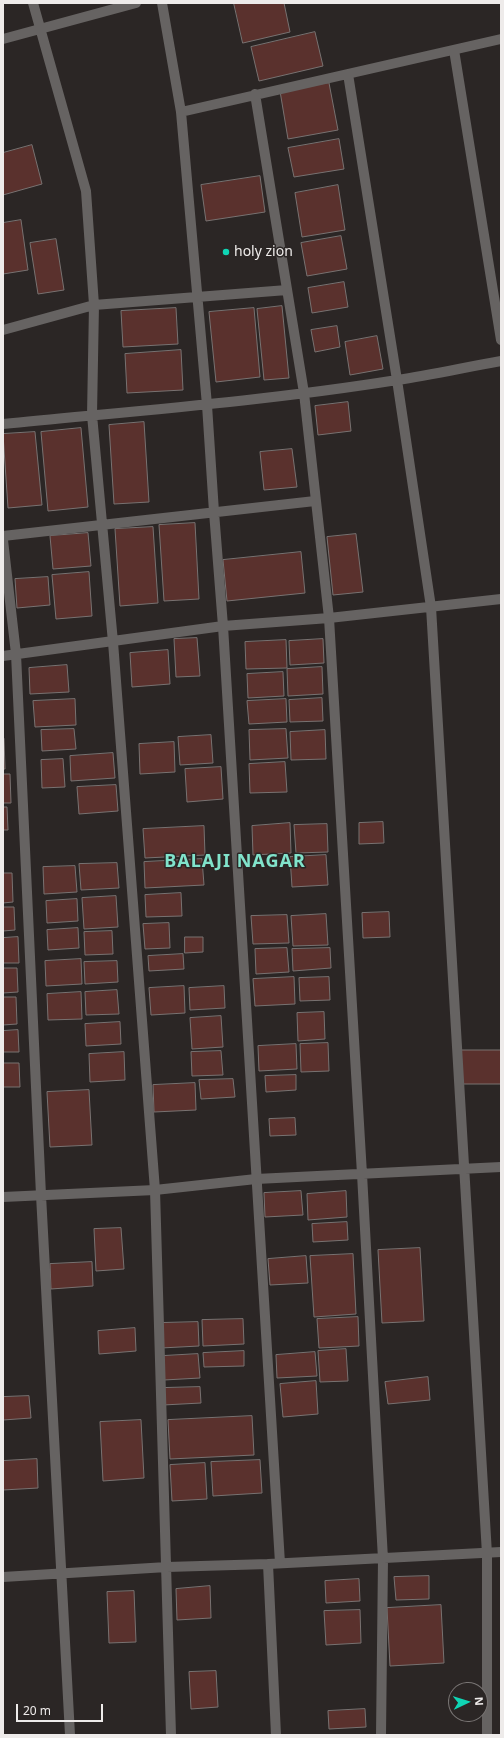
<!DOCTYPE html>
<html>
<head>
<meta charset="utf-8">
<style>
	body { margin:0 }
	#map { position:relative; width:504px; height:1738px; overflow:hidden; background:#2b2625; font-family:"Noto Sans",sans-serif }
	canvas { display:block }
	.frame { position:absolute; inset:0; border:4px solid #eeebea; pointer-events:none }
	.north { position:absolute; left:448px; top:1682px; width:40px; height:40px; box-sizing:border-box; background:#2b2625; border:1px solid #797574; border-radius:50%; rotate:86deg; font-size:11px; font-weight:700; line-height:16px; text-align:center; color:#eeebea }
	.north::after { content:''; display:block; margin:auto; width:14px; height:18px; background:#0fd5b4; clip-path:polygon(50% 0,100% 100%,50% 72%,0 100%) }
	.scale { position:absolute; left:16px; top:1704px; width:87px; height:18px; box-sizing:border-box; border:2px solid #eeebea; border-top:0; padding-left:5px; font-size:12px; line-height:14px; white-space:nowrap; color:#eeebea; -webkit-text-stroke:3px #2b2625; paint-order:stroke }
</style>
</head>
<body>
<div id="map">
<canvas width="504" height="1738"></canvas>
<div class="frame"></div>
<div class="north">N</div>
<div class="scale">20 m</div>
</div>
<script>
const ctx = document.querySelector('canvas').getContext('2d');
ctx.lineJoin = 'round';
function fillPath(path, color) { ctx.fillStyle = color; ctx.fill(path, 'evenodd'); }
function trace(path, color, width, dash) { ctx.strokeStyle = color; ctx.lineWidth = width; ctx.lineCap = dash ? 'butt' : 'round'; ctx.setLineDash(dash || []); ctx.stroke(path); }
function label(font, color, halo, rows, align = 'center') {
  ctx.font = font + ' "Noto Sans",sans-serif'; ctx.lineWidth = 3; ctx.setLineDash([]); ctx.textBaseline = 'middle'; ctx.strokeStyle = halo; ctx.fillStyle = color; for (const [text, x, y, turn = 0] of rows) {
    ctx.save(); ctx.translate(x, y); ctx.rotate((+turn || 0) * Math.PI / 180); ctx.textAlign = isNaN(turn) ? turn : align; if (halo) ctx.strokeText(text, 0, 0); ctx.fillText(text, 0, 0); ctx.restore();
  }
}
const building = new Path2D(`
	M 234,3 L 284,3 L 290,32 L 243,43 Z
	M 315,32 L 323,66 L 259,81 L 251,47 Z
	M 329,83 L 338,130 L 288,139 L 280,91 Z
	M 339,139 L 344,169 L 294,177 L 288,148 Z
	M 32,145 L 42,184 L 3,195 L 3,153 Z
	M 260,176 L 265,212 L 206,221 L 201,185 Z
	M 338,185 L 345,230 L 302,237 L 295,193 Z
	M 21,220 L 28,270 L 3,274 L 3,223 Z
	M 341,236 L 347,269 L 307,276 L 301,243 Z
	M 56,239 L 64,290 L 38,294 L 30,243 Z
	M 344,282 L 348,307 L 312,313 L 308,288 Z
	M 282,306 L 289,378 L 264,380 L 257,309 Z
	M 176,308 L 178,344 L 123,347 L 121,311 Z
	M 254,308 L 260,377 L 216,382 L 209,312 Z
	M 337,326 L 340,347 L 315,352 L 311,330 Z
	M 377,336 L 383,369 L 350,375 L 345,342 Z
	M 181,350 L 183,390 L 127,393 L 125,354 Z
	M 348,402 L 351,431 L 318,435 L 315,406 Z
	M 144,422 L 149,502 L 114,504 L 109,425 Z
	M 81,428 L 88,507 L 48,511 L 41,432 Z
	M 35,432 L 42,505 L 8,508 L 3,434 Z
	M 292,449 L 297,487 L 264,490 L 260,452 Z
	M 195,523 L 199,599 L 164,601 L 159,525 Z
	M 153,527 L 158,603 L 120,606 L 115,529 Z
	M 88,533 L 91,566 L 53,569 L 50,536 Z
	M 356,534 L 363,592 L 333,595 L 327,537 Z
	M 301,552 L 305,593 L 227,601 L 223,560 Z
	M 89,572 L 92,616 L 56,619 L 52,575 Z
	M 48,577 L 50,605 L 17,608 L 15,579 Z
	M 197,638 L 200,676 L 176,677 L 174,639 Z
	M 323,639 L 324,663 L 290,665 L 289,641 Z
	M 286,640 L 287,668 L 246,669 L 245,642 Z
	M 168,650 L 170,684 L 132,687 L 130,653 Z
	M 67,665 L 69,692 L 30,694 L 29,668 Z
	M 322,667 L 323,694 L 288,696 L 287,669 Z
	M 283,672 L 284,696 L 248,698 L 247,674 Z
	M 322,698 L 323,721 L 290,722 L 289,700 Z
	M 75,699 L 76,725 L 35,727 L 33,701 Z
	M 286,699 L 287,722 L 249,724 L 247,701 Z
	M 74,729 L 76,749 L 42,751 L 41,730 Z
	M 286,729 L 288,758 L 250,760 L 249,730 Z
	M 325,730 L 326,759 L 291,760 L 290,732 Z
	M 211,735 L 213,763 L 180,765 L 178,737 Z
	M 4,739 L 5,769 L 3,769 L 3,740 Z
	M 174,742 L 175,772 L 140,774 L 139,744 Z
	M 113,753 L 115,778 L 71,781 L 70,756 Z
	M 63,759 L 65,787 L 42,788 L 41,760 Z
	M 285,762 L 287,792 L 250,793 L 249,764 Z
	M 221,767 L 223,799 L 187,802 L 185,769 Z
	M 3,774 L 10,774 L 11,803 L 3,803 Z
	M 116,785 L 118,811 L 79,814 L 77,787 Z
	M 3,807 L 7,807 L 8,830 L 3,830 Z
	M 383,822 L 384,843 L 359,844 L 359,823 Z
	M 290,823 L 291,853 L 253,855 L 252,826 Z
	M 327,824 L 328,852 L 296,853 L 294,825 Z
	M 204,826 L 205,855 L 145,858 L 143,829 Z
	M 326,855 L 328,885 L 292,887 L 290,857 Z
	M 202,859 L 204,885 L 145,888 L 144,862 Z
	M 117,863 L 119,888 L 81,890 L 79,864 Z
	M 75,866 L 77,892 L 44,894 L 43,867 Z
	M 3,873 L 12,873 L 13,902 L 3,903 Z
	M 181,893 L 182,916 L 146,917 L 145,895 Z
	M 116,896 L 118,927 L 84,929 L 82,898 Z
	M 77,899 L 78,921 L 47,923 L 46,901 Z
	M 3,907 L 14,907 L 15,930 L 3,931 Z
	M 389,912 L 390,937 L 363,938 L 362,913 Z
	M 326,914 L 328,945 L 293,946 L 291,916 Z
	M 287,915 L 289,943 L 253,944 L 251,916 Z
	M 169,923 L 170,948 L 145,949 L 143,924 Z
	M 78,928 L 79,948 L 48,950 L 47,930 Z
	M 112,931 L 113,954 L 85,955 L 84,932 Z
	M 18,937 L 19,963 L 3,963 L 3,938 Z
	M 185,937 L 203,937 L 203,952 L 185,953 Z
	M 287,948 L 289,972 L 256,974 L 255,949 Z
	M 330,948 L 331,968 L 293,971 L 292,949 Z
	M 183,954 L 184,969 L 149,971 L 148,956 Z
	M 81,959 L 82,984 L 46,986 L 45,961 Z
	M 117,961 L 118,982 L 85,984 L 84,962 Z
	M 3,968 L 17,968 L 18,992 L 3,993 Z
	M 294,977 L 295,1004 L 255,1006 L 253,979 Z
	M 329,977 L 330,1000 L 300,1001 L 299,978 Z
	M 184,986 L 185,1013 L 151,1015 L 149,988 Z
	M 224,986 L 225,1008 L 190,1010 L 189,988 Z
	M 117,990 L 119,1014 L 86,1015 L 85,992 Z
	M 81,992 L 82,1019 L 48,1020 L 47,994 Z
	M 3,997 L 16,997 L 17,1024 L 3,1025 Z
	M 324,1012 L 325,1039 L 298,1041 L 297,1013 Z
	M 221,1016 L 223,1047 L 192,1049 L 190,1018 Z
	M 120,1022 L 121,1044 L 86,1046 L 85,1024 Z
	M 18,1030 L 19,1052 L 3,1052 L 3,1031 Z
	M 328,1043 L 329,1071 L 301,1072 L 300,1044 Z
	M 296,1044 L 297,1069 L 259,1071 L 258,1046 Z
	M 460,1050 L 501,1050 L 501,1084 L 460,1084 Z
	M 221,1051 L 223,1075 L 192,1076 L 191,1052 Z
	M 124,1052 L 125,1080 L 90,1082 L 89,1054 Z
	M 3,1063 L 19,1063 L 20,1087 L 3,1087 Z
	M 296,1075 L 296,1090 L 266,1092 L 265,1076 Z
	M 233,1079 L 235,1097 L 201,1099 L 199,1080 Z
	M 195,1083 L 196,1110 L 154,1112 L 153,1085 Z
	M 89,1090 L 92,1145 L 50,1147 L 47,1092 Z
	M 295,1118 L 296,1135 L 270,1136 L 269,1119 Z
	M 301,1191 L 303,1215 L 265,1217 L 264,1193 Z
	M 346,1191 L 347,1217 L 308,1220 L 307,1194 Z
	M 347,1222 L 348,1240 L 313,1242 L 312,1224 Z
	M 121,1228 L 124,1269 L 96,1271 L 94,1229 Z
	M 420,1248 L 424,1321 L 382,1323 L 378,1250 Z
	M 353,1254 L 356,1314 L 314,1317 L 310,1256 Z
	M 306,1256 L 308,1283 L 270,1285 L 268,1259 Z
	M 92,1262 L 93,1286 L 51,1289 L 50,1264 Z
	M 358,1317 L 359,1346 L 319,1348 L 317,1319 Z
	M 243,1319 L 244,1344 L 203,1346 L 202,1320 Z
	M 198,1322 L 199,1346 L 161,1348 L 160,1323 Z
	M 135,1328 L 136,1351 L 99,1354 L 98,1331 Z
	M 346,1349 L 348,1381 L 320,1382 L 318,1351 Z
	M 244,1351 L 244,1366 L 204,1367 L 203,1353 Z
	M 315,1352 L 317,1376 L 277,1378 L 276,1355 Z
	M 198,1354 L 200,1378 L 164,1380 L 163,1356 Z
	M 428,1377 L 430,1400 L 388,1404 L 385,1382 Z
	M 316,1381 L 318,1414 L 283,1417 L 280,1384 Z
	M 200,1387 L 201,1403 L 163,1405 L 163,1388 Z
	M 29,1396 L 31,1418 L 3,1420 L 3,1397 Z
	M 252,1416 L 254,1455 L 170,1459 L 168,1420 Z
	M 141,1420 L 144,1478 L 103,1481 L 100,1422 Z
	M 37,1459 L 38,1488 L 3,1490 L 3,1461 Z
	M 260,1460 L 262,1493 L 213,1496 L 211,1462 Z
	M 205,1463 L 207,1499 L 172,1501 L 170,1465 Z
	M 429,1576 L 429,1599 L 396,1600 L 394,1577 Z
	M 359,1579 L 360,1601 L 326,1603 L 325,1581 Z
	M 210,1586 L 211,1618 L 177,1620 L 176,1589 Z
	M 134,1591 L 136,1642 L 109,1643 L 107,1592 Z
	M 441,1605 L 444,1663 L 390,1666 L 387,1608 Z
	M 360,1610 L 361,1643 L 326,1645 L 324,1611 Z
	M 216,1671 L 218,1707 L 191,1709 L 189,1672 Z
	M 365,1709 L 366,1727 L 329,1729 L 328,1711 Z`);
const minor = new Path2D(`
	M 33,3 L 86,191 L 94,305 L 92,415 L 113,642 L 155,1190 L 171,1735
	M 162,3 L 181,112 L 207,405 L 214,512 L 223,626 L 280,1563
	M 3,39 L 136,3
	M 454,50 L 501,340
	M 348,74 L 397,380 L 431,607 L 487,1554 L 487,1735
	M 255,94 L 304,393 L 329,618 L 362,1174 L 383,1559 L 381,1735
	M 181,112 L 501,39
	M 3,330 L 94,305 L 287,290
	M 3,424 C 134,411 266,401 397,380 C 432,375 466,367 501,361
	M 3,536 L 315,501
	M 3,540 L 16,654 L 41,1195 L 70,1735
	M 3,656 L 223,626 L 329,618 L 501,599
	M 3,1197 L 155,1190 L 256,1179 L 501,1167
	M 268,1564 L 276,1735
	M 3,1577 L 167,1567 L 268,1564 L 501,1552`);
const markers = [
	[226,252,4,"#0fd5b4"]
];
const poiNames = [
	["holy zion",234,252]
];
const districtNames = [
	["BALAJI NAGAR",235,862]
];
fillPath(building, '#5a312d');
trace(building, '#787271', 1);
trace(minor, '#666362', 10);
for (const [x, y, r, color] of markers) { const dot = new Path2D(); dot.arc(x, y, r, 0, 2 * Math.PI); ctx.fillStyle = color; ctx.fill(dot); trace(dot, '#2b2625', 1.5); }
label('14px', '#eeebea', '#2b2625', poiNames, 'left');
ctx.letterSpacing = '1px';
label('bold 18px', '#81e3cb', '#2b2625', districtNames);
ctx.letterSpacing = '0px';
</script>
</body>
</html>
